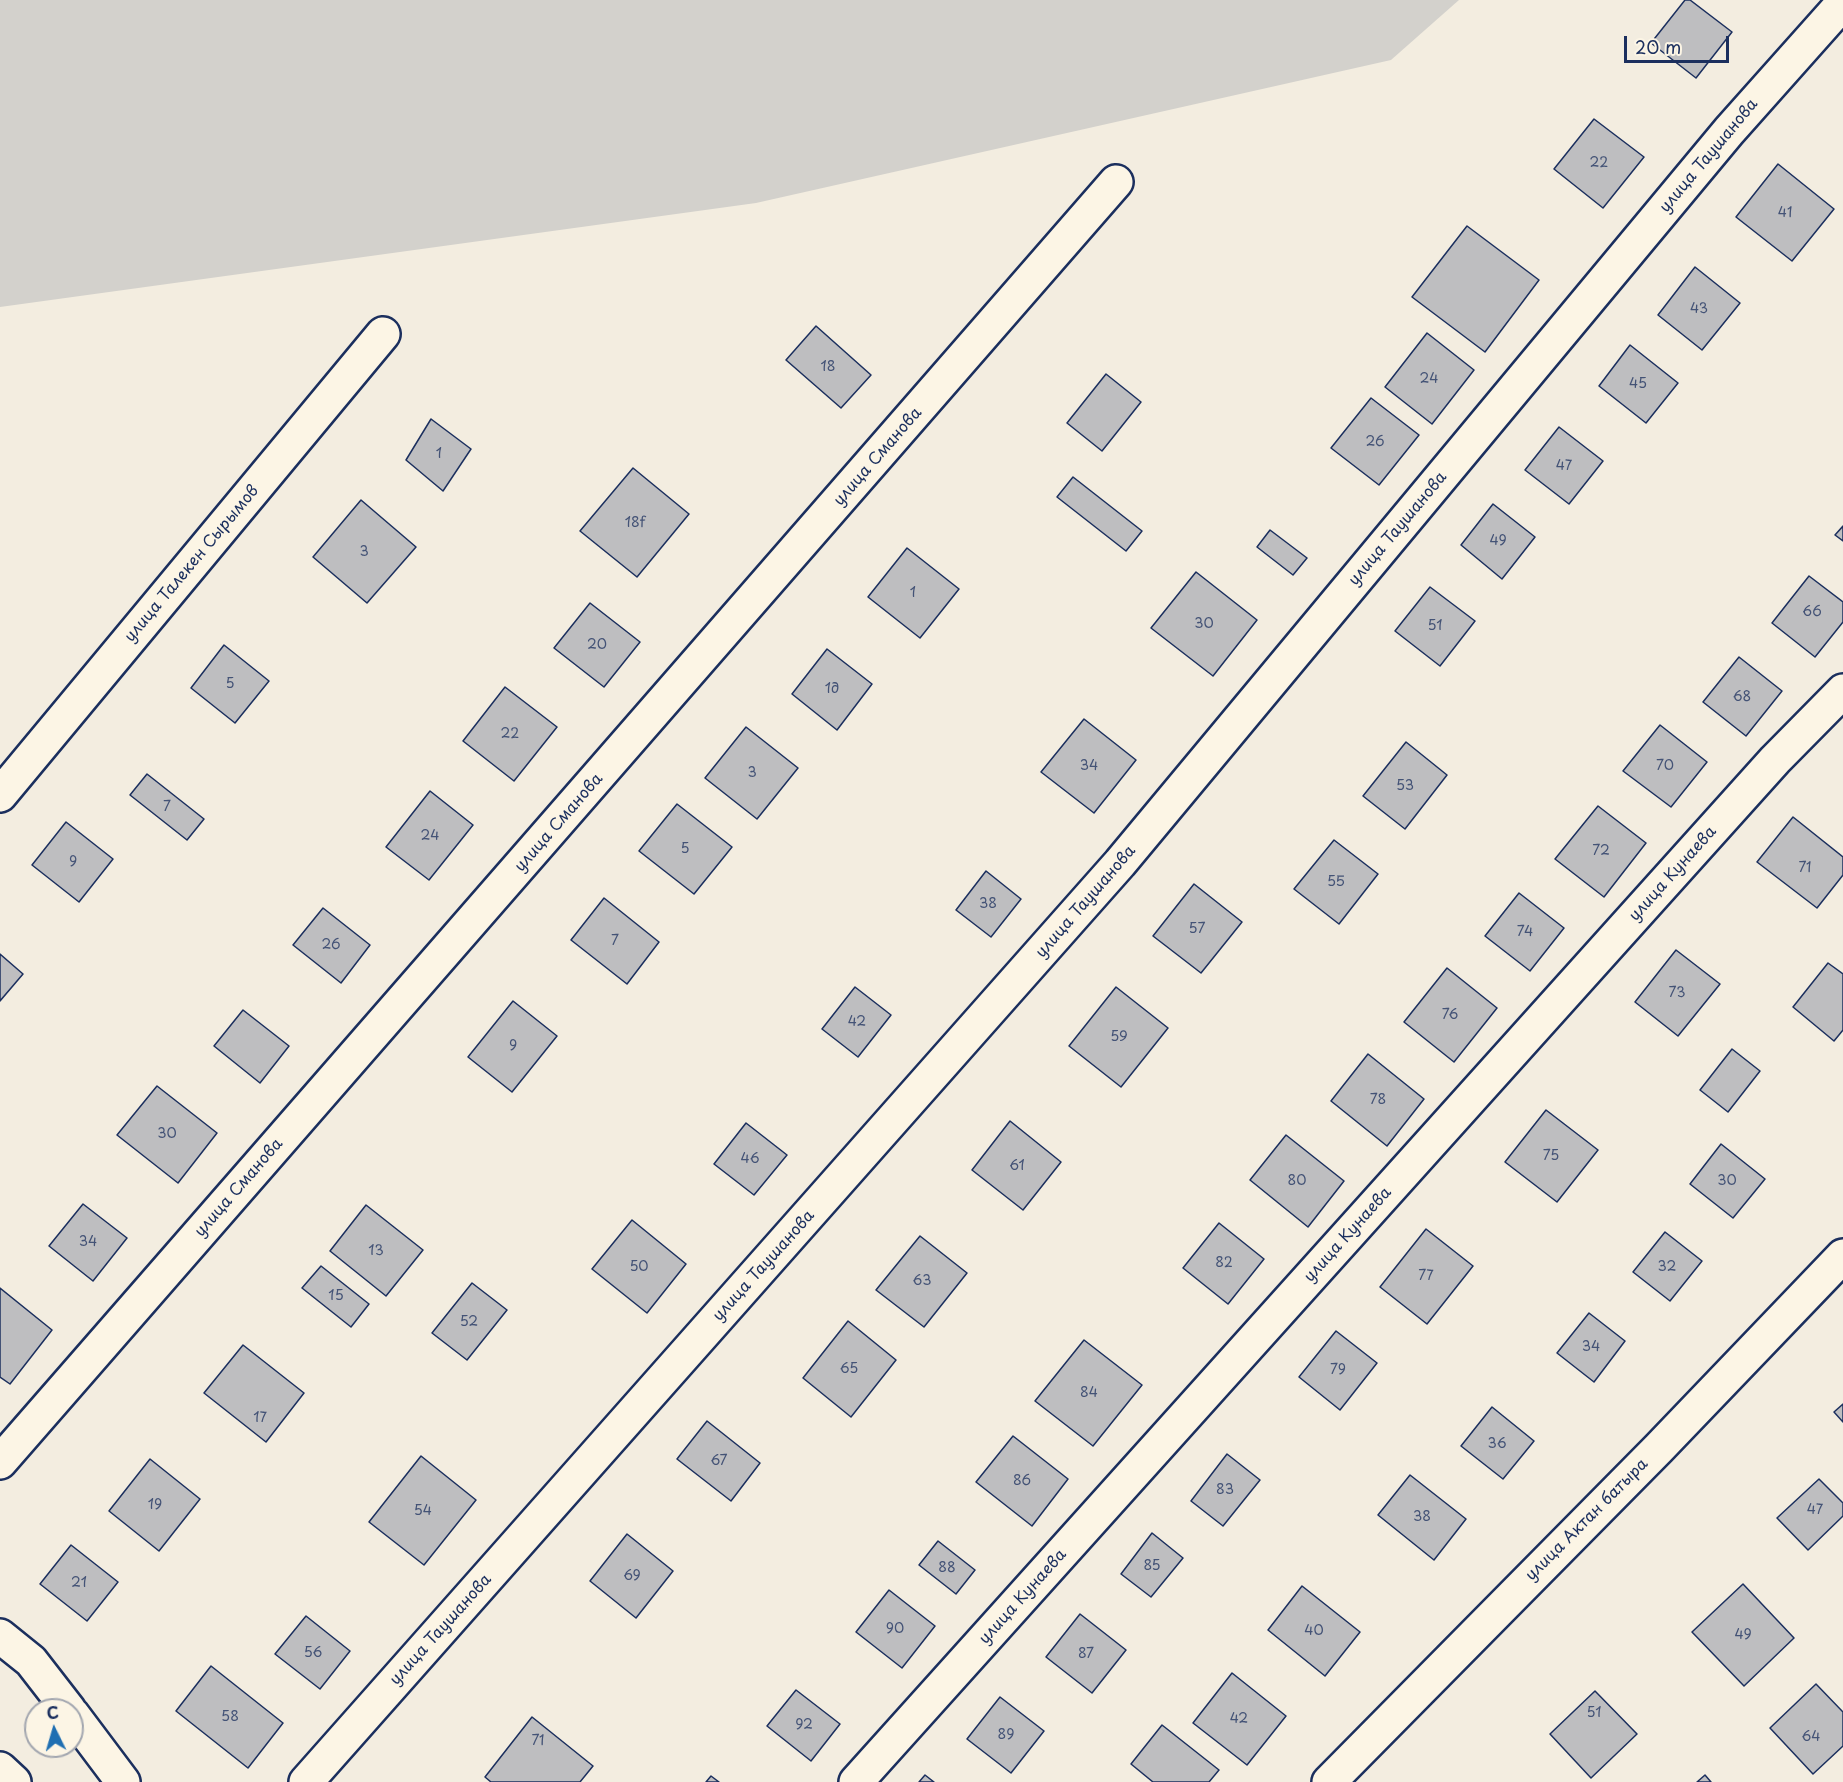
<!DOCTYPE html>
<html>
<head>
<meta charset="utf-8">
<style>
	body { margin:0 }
	#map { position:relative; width:1843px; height:1782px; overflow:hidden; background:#f3ede0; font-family:"Playpen Sans",sans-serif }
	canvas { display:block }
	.north { position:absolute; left:24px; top:1698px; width:60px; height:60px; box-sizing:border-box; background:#fcf5e5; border:2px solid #a2a6af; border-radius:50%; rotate:355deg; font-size:16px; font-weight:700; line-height:24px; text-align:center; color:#1b2f5e }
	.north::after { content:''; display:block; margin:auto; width:21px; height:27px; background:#1f6fb2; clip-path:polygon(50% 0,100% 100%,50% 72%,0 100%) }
	.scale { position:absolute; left:1624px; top:36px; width:105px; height:27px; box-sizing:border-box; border:3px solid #1b2f5e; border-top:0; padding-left:8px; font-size:18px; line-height:21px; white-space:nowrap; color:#1b2f5e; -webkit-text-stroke:4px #fcf5e5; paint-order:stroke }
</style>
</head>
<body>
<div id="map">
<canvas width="1843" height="1782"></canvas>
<div class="north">С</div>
<div class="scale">20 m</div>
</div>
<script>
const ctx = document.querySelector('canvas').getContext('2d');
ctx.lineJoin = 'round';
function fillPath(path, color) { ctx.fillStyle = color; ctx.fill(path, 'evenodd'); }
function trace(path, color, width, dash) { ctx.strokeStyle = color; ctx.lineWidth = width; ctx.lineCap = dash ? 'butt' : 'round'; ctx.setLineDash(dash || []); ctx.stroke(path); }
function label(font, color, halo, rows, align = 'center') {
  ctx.font = font + ' "Playpen Sans",sans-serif'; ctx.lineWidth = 4.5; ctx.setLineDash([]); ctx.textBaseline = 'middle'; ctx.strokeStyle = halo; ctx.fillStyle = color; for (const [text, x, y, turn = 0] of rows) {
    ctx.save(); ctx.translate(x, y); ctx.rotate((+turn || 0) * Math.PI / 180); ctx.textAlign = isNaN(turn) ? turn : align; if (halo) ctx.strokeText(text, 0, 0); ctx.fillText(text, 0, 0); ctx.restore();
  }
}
const green = new Path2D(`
	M 0,0 L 1459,0 L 1391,60 L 756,203 L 0,307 Z`);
const building = new Path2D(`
	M 1685,0 L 1690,0 L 1732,32 L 1696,78 L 1651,43 Z
	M 1594,119 L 1644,157 L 1603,208 L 1554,169 Z
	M 1778,164 L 1834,209 L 1792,261 L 1736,217 Z
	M 1467,226 L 1539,280 L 1485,352 L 1412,297 Z
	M 1695,267 L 1740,303 L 1702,350 L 1658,315 Z
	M 816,326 L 871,375 L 841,408 L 786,360 Z
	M 1427,333 L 1474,370 L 1432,424 L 1385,387 Z
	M 1630,345 L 1678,383 L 1646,423 L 1599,386 Z
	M 1106,374 L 1141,402 L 1102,451 L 1067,423 Z
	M 1371,398 L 1419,435 L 1379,485 L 1331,448 Z
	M 431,419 L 471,449 L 443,491 L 406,460 Z
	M 1559,427 L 1603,461 L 1569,504 L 1525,470 Z
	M 633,468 L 689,514 L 637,577 L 580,531 Z
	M 1073,477 L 1142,531 L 1126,551 L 1057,497 Z
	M 361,500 L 416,547 L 367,603 L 313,557 Z
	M 1493,504 L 1535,537 L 1502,579 L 1461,545 Z
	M 1843,526 L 1843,541 L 1835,535 Z
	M 1270,530 L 1307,558 L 1293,575 L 1257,547 Z
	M 907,548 L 959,589 L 920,638 L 868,597 Z
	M 1196,572 L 1257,620 L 1213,676 L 1151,628 Z
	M 1809,576 L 1843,602 L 1843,622 L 1815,657 L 1772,623 Z
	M 1430,587 L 1475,621 L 1440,666 L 1395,631 Z
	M 590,603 L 640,642 L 604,687 L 554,648 Z
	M 224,645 L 269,681 L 235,723 L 191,688 Z
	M 827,649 L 872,684 L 837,730 L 792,694 Z
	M 1739,657 L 1782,691 L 1746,736 L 1703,702 Z
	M 505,687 L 557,727 L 514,781 L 463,741 Z
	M 1084,719 L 1136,760 L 1094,813 L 1041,772 Z
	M 1660,725 L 1707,762 L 1671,807 L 1623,771 Z
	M 746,727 L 798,768 L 757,819 L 705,778 Z
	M 1406,742 L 1447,775 L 1405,829 L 1363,796 Z
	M 147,774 L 204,819 L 187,840 L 130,795 Z
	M 430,791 L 473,825 L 429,880 L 386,847 Z
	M 677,804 L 732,847 L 694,894 L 639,851 Z
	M 1598,806 L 1646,843 L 1604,897 L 1555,859 Z
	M 1793,817 L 1843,857 L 1843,875 L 1817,908 L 1757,862 Z
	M 66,822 L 113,859 L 79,902 L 32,865 Z
	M 1334,840 L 1378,874 L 1339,924 L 1294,889 Z
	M 986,871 L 1021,899 L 991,937 L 956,910 Z
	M 1194,884 L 1242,922 L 1201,973 L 1153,936 Z
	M 1519,893 L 1564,928 L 1530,971 L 1485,936 Z
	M 604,898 L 659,942 L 627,984 L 571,940 Z
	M 323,908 L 370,945 L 341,983 L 293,945 Z
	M 1676,950 L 1720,984 L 1678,1036 L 1635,1002 Z
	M 0,954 L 23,974 L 0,1001 Z
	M 1828,963 L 1843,974 L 1843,1030 L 1834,1041 L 1793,1007 Z
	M 1447,968 L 1497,1008 L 1454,1062 L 1404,1022 Z
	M 855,987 L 891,1015 L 858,1057 L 822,1029 Z
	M 1116,987 L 1168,1028 L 1121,1087 L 1069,1046 Z
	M 513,1001 L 557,1036 L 512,1092 L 468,1057 Z
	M 243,1010 L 289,1046 L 260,1083 L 214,1046 Z
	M 1732,1049 L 1760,1071 L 1728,1112 L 1700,1090 Z
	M 1368,1054 L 1424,1099 L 1387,1146 L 1331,1101 Z
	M 157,1086 L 217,1133 L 178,1183 L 117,1135 Z
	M 1546,1110 L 1598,1150 L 1557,1202 L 1505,1162 Z
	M 1010,1121 L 1061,1162 L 1023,1210 L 972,1170 Z
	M 746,1123 L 787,1155 L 754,1195 L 714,1164 Z
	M 1286,1135 L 1344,1181 L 1308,1227 L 1250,1180 Z
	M 1721,1144 L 1765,1179 L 1733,1218 L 1690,1184 Z
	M 83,1204 L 127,1238 L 93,1281 L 49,1246 Z
	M 366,1205 L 423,1250 L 386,1296 L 330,1251 Z
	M 632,1220 L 686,1264 L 647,1313 L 592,1269 Z
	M 1219,1223 L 1264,1259 L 1228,1304 L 1183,1268 Z
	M 1426,1229 L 1473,1266 L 1427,1324 L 1380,1287 Z
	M 1665,1232 L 1702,1261 L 1670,1301 L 1633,1272 Z
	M 920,1236 L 967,1273 L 924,1327 L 876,1290 Z
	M 321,1266 L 369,1304 L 351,1327 L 302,1288 Z
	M 472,1283 L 507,1310 L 467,1360 L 432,1333 Z
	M 0,1288 L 52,1330 L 10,1384 L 0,1377 Z
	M 1589,1313 L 1625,1341 L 1594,1382 L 1557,1353 Z
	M 848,1321 L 896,1360 L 851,1417 L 803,1378 Z
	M 1336,1331 L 1377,1363 L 1340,1410 L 1299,1377 Z
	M 1084,1340 L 1142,1385 L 1093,1446 L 1035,1401 Z
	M 243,1345 L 304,1393 L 266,1442 L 204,1393 Z
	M 1843,1404 L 1843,1422 L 1834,1412 Z
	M 1492,1407 L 1534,1441 L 1503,1479 L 1461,1446 Z
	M 707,1421 L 760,1463 L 731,1501 L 677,1459 Z
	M 1013,1436 L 1068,1479 L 1032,1526 L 976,1482 Z
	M 1227,1454 L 1260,1480 L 1223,1526 L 1191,1501 Z
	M 421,1456 L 476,1500 L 424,1565 L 369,1522 Z
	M 150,1459 L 200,1499 L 159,1551 L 109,1511 Z
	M 1410,1475 L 1466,1519 L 1434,1560 L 1378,1515 Z
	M 1819,1479 L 1843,1503 L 1843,1516 L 1808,1550 L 1777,1518 Z
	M 1152,1533 L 1183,1558 L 1151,1597 L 1121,1574 Z
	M 627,1534 L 673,1571 L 636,1618 L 590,1581 Z
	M 938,1541 L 975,1570 L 956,1594 L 919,1565 Z
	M 71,1545 L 118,1582 L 87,1621 L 40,1584 Z
	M 1743,1584 L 1794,1638 L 1744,1686 L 1692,1632 Z
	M 1302,1586 L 1360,1632 L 1325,1676 L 1268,1630 Z
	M 889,1590 L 935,1626 L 902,1668 L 856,1632 Z
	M 1080,1614 L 1126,1650 L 1092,1693 L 1046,1657 Z
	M 306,1616 L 350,1651 L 320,1689 L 275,1654 Z
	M 211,1666 L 283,1723 L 248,1768 L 176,1711 Z
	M 1232,1673 L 1286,1716 L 1247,1765 L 1193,1723 Z
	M 1816,1684 L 1843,1712 L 1843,1746 L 1813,1774 L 1770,1728 Z
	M 796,1690 L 840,1724 L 811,1761 L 767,1726 Z
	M 1595,1691 L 1637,1734 L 1591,1778 L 1550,1734 Z
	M 1000,1697 L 1044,1731 L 1011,1773 L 967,1739 Z
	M 532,1717 L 593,1766 L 580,1782 L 491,1782 L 485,1777 Z
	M 1162,1725 L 1219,1770 L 1209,1782 L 1153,1782 L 1131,1764 Z
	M 925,1775 L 934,1782 L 919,1782 Z
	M 1705,1775 L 1711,1782 L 1697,1782 Z
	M 711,1776 L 719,1782 L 706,1782 Z`);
const minor = new Path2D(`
	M 0,795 L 383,334
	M 0,1462 L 1116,182
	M 0,1636 L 31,1661 L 69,1710
	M 72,1714 L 123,1782
	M 0,1769 L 14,1782
	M 306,1782 L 1120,863 L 1729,131 L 1843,3
	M 856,1782 L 1775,760 L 1843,691
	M 1329,1782 L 1659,1448 L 1843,1256`);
const numberNames = [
	["22",1599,163],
	["41",1785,213],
	["43",1699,309],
	["18",828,367],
	["24",1429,379],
	["45",1638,384],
	["26",1375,442],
	["1",439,454],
	["47",1564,466],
	["18f",635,523],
	["49",1498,541],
	["3",364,552],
	["1",913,593],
	["66",1812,612],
	["30",1204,624],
	["51",1435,626],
	["20",597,645],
	["5",230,684],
	["1д",832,689],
	["68",1742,697],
	["22",510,734],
	["34",1089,766],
	["70",1665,766],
	["3",752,773],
	["53",1405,786],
	["7",167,807],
	["24",430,836],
	["5",685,849],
	["72",1601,851],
	["9",73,862],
	["71",1805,868],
	["55",1336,882],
	["38",988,904],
	["57",1197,929],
	["74",1525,932],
	["7",615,941],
	["26",331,945],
	["73",1677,993],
	["76",1450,1015],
	["42",857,1022],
	["59",1119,1037],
	["9",513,1046],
	["78",1378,1100],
	["30",167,1134],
	["75",1551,1156],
	["46",750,1159],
	["61",1017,1166],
	["80",1297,1181],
	["30",1727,1181],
	["34",88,1242],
	["13",376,1251],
	["82",1224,1263],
	["50",639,1267],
	["32",1667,1267],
	["77",1426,1276],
	["63",922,1281],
	["15",336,1296],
	["52",469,1322],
	["34",1591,1347],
	["65",849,1369],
	["79",1338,1370],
	["84",1089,1393],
	["17",260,1418],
	["36",1497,1444],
	["67",719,1461],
	["86",1022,1481],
	["83",1225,1490],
	["19",155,1505],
	["47",1815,1510],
	["54",423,1511],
	["38",1422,1517],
	["85",1152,1566],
	["88",947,1568],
	["69",632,1576],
	["21",79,1583],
	["90",895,1629],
	["40",1314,1631],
	["49",1743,1635],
	["56",313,1653],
	["87",1086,1654],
	["51",1594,1713],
	["58",230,1717],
	["42",1239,1719],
	["92",804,1725],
	["89",1006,1735],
	["64",1811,1737],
	["71",538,1741]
];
const streetNames = [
	["улица Таушанова",1709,156,-50],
	["улица Сманова",878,457,-49],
	["улица Таушанова",1398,529,-50],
	["улица Талекен Сырымов",192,564,-50],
	["улица Сманова",559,823,-49],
	["улица Кунаева",1673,874,-48],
	["улица Таушанова",1086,902,-49],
	["улица Сманова",239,1188,-49],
	["улица Кунаева",1348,1235,-48],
	["улица Таушанова",764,1266,-48],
	["улица Актан батыра",1587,1520,-45],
	["улица Кунаева",1023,1597,-48],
	["улица Таушанова",441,1630,-48]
];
fillPath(green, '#d3d1cc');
fillPath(building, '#bebec0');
trace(building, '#1b2f5e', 1.5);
trace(minor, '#1b2f5e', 38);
trace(minor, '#fcf5e5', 33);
label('14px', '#445376', null, numberNames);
label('16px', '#1b2f5e', '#fcf5e5', streetNames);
</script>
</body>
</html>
